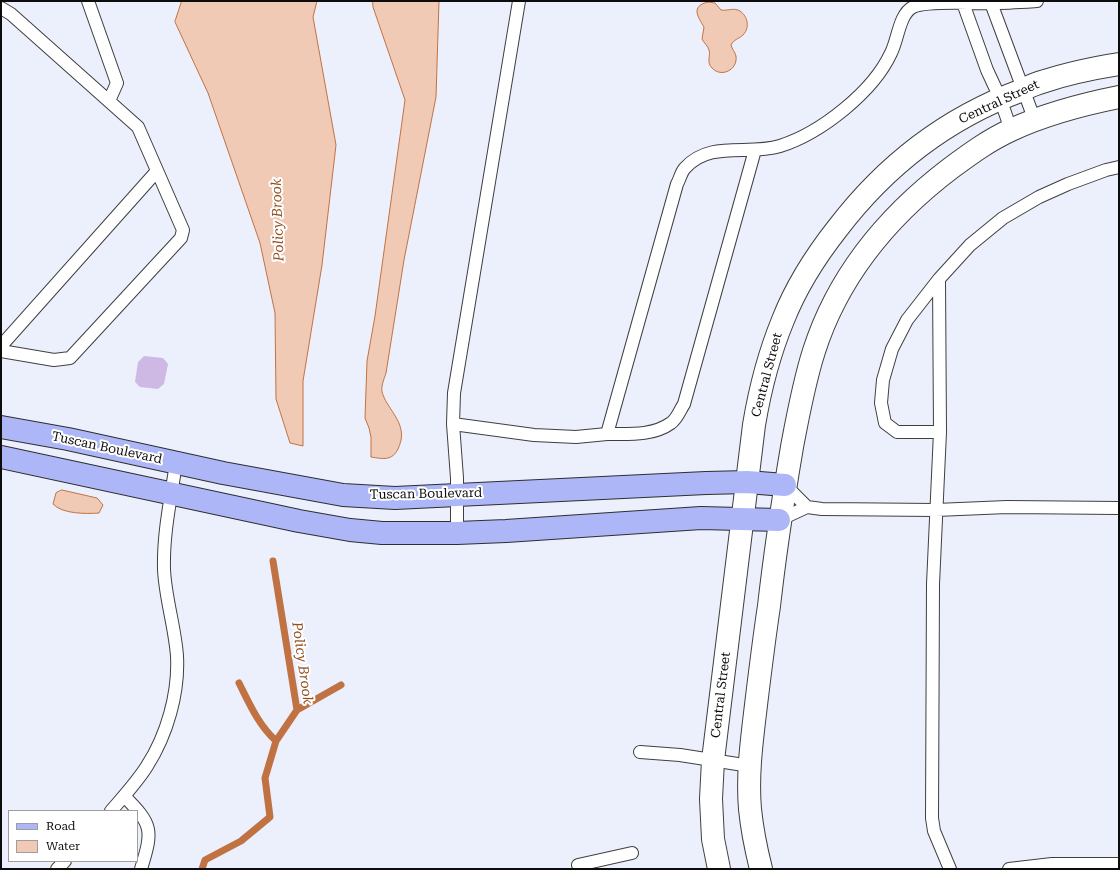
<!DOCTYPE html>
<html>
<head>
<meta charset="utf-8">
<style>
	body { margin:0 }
	#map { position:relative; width:1120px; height:870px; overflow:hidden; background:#ecf0fd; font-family:"Roboto Serif",serif }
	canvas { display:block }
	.frame { position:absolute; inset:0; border:2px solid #0c0c0c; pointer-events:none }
	.legend { position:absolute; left:8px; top:810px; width:130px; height:52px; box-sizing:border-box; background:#fff; border:1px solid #9e9e9e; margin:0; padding:5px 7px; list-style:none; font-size:12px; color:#0c0c0c }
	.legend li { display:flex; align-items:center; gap:8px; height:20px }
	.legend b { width:20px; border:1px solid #9e9e9e }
</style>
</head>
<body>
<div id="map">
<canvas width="1120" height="870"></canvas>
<div class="frame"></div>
<ul class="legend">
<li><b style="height:5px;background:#adb7f8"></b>Road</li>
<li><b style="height:11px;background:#f0cab5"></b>Water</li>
</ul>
</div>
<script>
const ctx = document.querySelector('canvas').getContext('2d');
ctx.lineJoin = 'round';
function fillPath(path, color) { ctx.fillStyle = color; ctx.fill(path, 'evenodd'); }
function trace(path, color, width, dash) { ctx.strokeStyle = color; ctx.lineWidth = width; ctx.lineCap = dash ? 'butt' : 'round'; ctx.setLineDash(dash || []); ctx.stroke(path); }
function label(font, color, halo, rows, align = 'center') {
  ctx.font = font + ' "Roboto Serif",serif'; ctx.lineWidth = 4; ctx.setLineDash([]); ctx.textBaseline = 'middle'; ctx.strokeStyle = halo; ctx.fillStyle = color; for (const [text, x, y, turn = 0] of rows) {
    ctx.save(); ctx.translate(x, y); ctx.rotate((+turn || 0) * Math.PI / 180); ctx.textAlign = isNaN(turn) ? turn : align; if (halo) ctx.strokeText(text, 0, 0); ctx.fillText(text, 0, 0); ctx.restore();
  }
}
const green = new Path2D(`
	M 144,356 L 163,358 L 168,364 L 164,384 L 158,389 L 140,387 L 135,382 L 138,362 Z`);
const water = new Path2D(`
	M 182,1 L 317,1 L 313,17 L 336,145 L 322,265 L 303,381 L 303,446 L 290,443 L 276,399 L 275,313 L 260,243 L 208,93 L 175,22 Z
	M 373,1 L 439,1 L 436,97 L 404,260 L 386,373 C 384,379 381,386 382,392 C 383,395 385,400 387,403 C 397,419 407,430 398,449 C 392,461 383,459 371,457 L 371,437 L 369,428 L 365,418 L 367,361 L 375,316 L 405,100 L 373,7 Z
	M 708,2 L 715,3 L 721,10 C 727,11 732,8 738,10 C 747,14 751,27 743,35 C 739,39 734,39 731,45 C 732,49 735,52 736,56 C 738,70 721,78 712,68 C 706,62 711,56 709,50 C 708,46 704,43 702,39 L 704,27 C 698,17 690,6 708,2 Z
	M 62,490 L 97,498 L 103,505 L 99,513 C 86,514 62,514 53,504 L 56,493 Z`);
const stream = new Path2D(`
	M 239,683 C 250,705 258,724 276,741
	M 297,710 L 341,685
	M 202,869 L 205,860 L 241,841 L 270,817 L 265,778 L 276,741 L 297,710 L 273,561`);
const lane = new Path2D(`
	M 88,1 L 117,83 L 109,101
	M 963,3 L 987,70 L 1000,98 L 1011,130
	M 991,3 L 1035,121
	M 1,8 L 11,14 L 138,127 L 183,230 L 181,238 L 70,358 L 54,360 L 1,351
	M 939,279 L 940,432 L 897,432 L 885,423 L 881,403 L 883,380 L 892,349 L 907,320 L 939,279 L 970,245 L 1003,218 L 1039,197 L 1068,184 L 1106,170 L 1119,167
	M 1,346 L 157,171
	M 453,424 L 454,393 L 519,1
	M 940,432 L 933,584 L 932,818 L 934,831 L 950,869
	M 607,434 C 629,434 653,436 671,423 C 677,419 680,410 684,404 L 755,150
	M 785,485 L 807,507 L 822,509 L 936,510 L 1007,507 L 1119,508
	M 779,520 L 807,507
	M 457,533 L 457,478 L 453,424 L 534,435 L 576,437 L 607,434 L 677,184 C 680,179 681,172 685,168 C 710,140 748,156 780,146 C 821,133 873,92 891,53 C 898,40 899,14 913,7 C 927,0 973,4 991,3 C 1006,3 1021,2 1037,1
	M 640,752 L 680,755 L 750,766
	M 124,796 C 153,825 153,830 141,869
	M 111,811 C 123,797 137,782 147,766 C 167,735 179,693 177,656 C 175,627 165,597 164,569 C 163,533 171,498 176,463
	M 578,865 L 632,853
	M 57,869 L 65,861
	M 1009,869 L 1052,864 L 1119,864`);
const street = new Path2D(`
	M 719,869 L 713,839 L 711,799 L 713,760 L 754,425 C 760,389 769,354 783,320 C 796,287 815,257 837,229 C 885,166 945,119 1020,91 C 1028,87 1037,83 1045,81 C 1069,73 1094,68 1119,64
	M 761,869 C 756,849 752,829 750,809 C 747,774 752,739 756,705 C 760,672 764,639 769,606 C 775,553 783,500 792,447 C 798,415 804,382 814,351 C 838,276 889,215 951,168 C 970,154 989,140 1011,130 C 1043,115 1084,104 1119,97`);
const secondary = new Path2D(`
	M 1,427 L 68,439 L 223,473 L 343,495 L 395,498 L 706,483 L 747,482 L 785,485
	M 1,457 L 299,521 L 350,530 L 382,533 L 457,533 L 506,531 L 701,518 L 779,520`);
const streetNames = [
	["Central Street",999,102,-25],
	["Central Street",767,375,-75],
	["Tuscan Boulevard",107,448,12],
	["Tuscan Boulevard",426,494,-1],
	["Central Street",721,695,-83]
];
const waterNames = [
	["Policy Brook",278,220,-92],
	["Policy Brook",302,663,82]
];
fillPath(green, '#cdb9e4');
fillPath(water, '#f0cab5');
trace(water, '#c17242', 1);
trace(stream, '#c17242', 7);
trace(lane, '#3f3f3f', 14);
trace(street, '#3f3f3f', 24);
trace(secondary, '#2e2e2e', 24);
trace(lane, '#fff', 12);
trace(street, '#fff', 22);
trace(secondary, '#adb7f8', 22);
label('13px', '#0c0c0c', '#fff', streetNames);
label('italic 14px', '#924f20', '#fff', waterNames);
</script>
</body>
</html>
